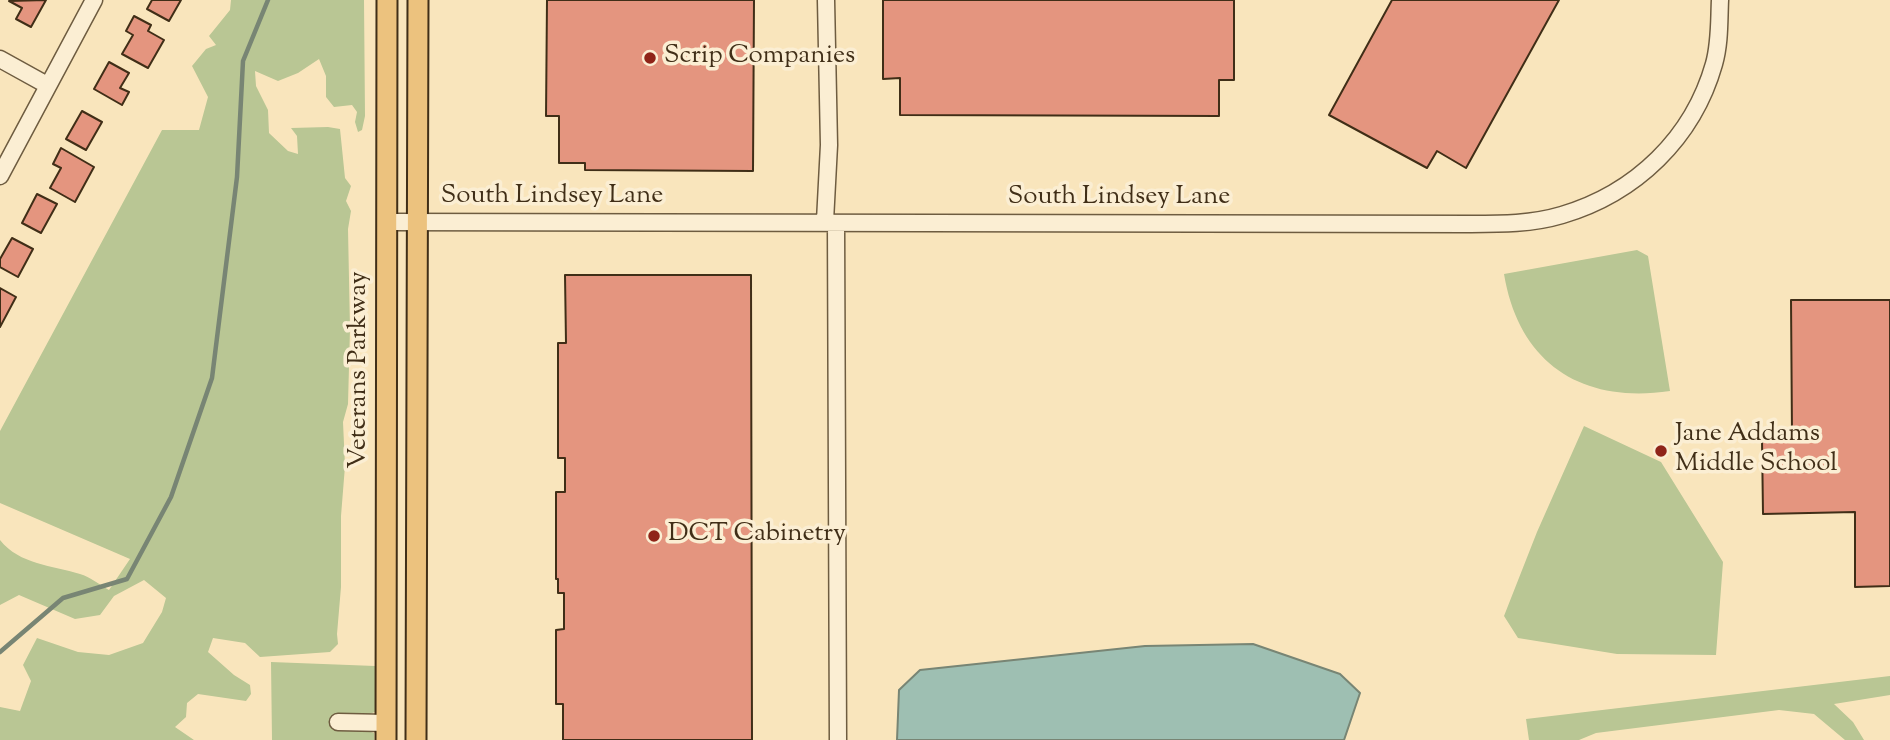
<!DOCTYPE html>
<html>
<head>
<meta charset="utf-8">
<style>
	body { margin:0 }
	canvas { display:block; background:#f9e5bc }
</style>
</head>
<body>
<canvas width="1890" height="740"></canvas>
<script>
const ctx = document.querySelector('canvas').getContext('2d');
ctx.lineJoin = 'round';
function fillPath(path, color) { ctx.fillStyle = color; ctx.fill(path, 'evenodd'); }
function trace(path, color, width, dash) { ctx.strokeStyle = color; ctx.lineWidth = width; ctx.lineCap = dash ? 'butt' : 'round'; ctx.setLineDash(dash || []); ctx.stroke(path); }
function label(font, color, halo, rows, align = 'center') {
  ctx.font = font + ' "Sorts Mill Goudy",serif'; ctx.lineWidth = 7; ctx.setLineDash([]); ctx.textBaseline = 'middle'; ctx.strokeStyle = halo; ctx.fillStyle = color; for (const [text, x, y, turn = 0] of rows) {
    ctx.save(); ctx.translate(x, y); ctx.rotate((+turn || 0) * Math.PI / 180); ctx.textAlign = isNaN(turn) ? turn : align; if (halo) ctx.strokeText(text, 0, 0); ctx.fillText(text, 0, 0); ctx.restore();
  }
}
const green = new Path2D(`
	M 231,0 L 364,0 L 365,116 L 362,130 L 358,132 L 355,122 L 357,112 L 352,105 L 334,107 L 326,97 L 326,76 L 319,59 L 298,73 L 278,81 L 255,71 L 256,86 L 268,110 L 269,133 L 288,151 L 298,154 L 297,136 L 291,128 L 328,127 L 340,129 L 345,178 L 351,186 L 346,201 L 351,211 L 348,229 L 350,329 L 348,404 L 343,422 L 345,466 L 341,516 L 341,587 L 337,634 L 338,644 L 330,652 L 260,657 L 245,643 L 213,638 L 208,652 L 234,675 L 250,685 L 251,694 L 246,701 L 198,694 L 187,703 L 186,717 L 175,727 L 194,740 L 0,740 L 0,707 L 20,711 L 31,681 L 23,665 L 37,638 L 78,652 L 109,655 L 143,643 L 162,612 L 166,598 L 144,580 L 114,596 L 100,615 L 75,619 L 19,595 L 0,605 L 0,540 C 20,565 52,565 80,574 C 90,577 100,585 109,590 L 130,559 L 0,503 L 0,431 L 162,130 L 199,130 L 208,97 L 192,66 L 206,49 L 216,45 L 209,36 L 230,10 Z
	M 1637,250 L 1648,256 L 1670,391 C 1582,404 1519,364 1504,274 Z
	M 1584,426 L 1661,462 L 1723,562 L 1716,655 L 1617,654 L 1518,638 L 1504,616 L 1537,532 Z
	M 271,662 L 375,666 L 375,712 L 363,716 L 364,730 L 374,733 L 374,740 L 272,740 Z
	M 1890,676 L 1890,695 L 1834,704 L 1853,722 L 1864,740 L 1845,740 L 1814,714 L 1779,710 L 1596,733 L 1579,740 L 1529,740 L 1526,719 Z`);
const water = new Path2D(`
	M 1253,644 L 1340,674 L 1360,693 L 1344,740 L 897,740 L 899,690 L 920,670 L 1145,646 Z`);
const stream = new Path2D(`
	M 0,652 L 63,598 L 127,579 L 171,497 L 212,378 L 237,177 L 243,61 L 268,0`);
const building = new Path2D(`
	M 46,0 L 31,27 L 16,19 L 22,8 L 9,1 Z
	M 152,0 L 181,0 L 169,21 L 147,9 Z
	M 547,0 L 754,0 L 753,171 L 585,170 L 585,163 L 559,163 L 559,116 L 546,116 Z
	M 883,0 L 1234,0 L 1234,80 L 1219,80 L 1219,116 L 900,115 L 900,78 L 883,79 Z
	M 1392,0 L 1559,0 L 1466,168 L 1437,151 L 1427,168 L 1329,115 Z
	M 134,16 L 151,25 L 148,31 L 164,40 L 148,68 L 122,54 L 133,35 L 126,31 Z
	M 109,62 L 129,73 L 120,88 L 129,92 L 122,105 L 94,89 Z
	M 82,111 L 102,122 L 86,150 L 66,139 Z
	M 61,148 L 94,167 L 75,202 L 50,188 L 61,168 L 53,164 Z
	M 37,194 L 57,204 L 41,233 L 22,223 Z
	M 12,238 L 33,249 L 18,277 L 0,267 L 0,259 Z
	M 565,275 L 751,275 L 752,740 L 563,740 L 563,704 L 556,704 L 556,630 L 564,629 L 564,593 L 558,593 L 558,579 L 556,579 L 556,492 L 565,492 L 565,458 L 558,458 L 558,343 L 566,343 Z
	M 0,288 L 16,297 L 0,327 Z
	M 1791,300 L 1890,300 L 1890,586 L 1855,587 L 1855,512 L 1763,514 L 1762,440 L 1792,436 Z`);
const minor = new Path2D(`
	M 0,59 L 47,85
	M 0,176 L 94,0
	M 825,221 L 829,145 L 826,0
	M 387,222 L 1471,224 C 1501,224 1532,224 1562,215 C 1636,193 1693,138 1714,64 C 1720,43 1719,21 1720,0
	M 836,223 L 838,740
	M 338,722 L 386,723`);
const major = new Path2D(`
	M 386,740 L 387,0
	M 416,740 L 418,0`);
const markers = [
	[650,58,7,"#8f2418"],
	[1661,451,7,"#8f2418"],
	[654,536,7,"#8f2418"]
];
const poiNames = [
	["Scrip Companies",664,58],
	["Jane Addams",1675,436],
	["Middle School",1675,466],
	["DCT Cabinetry",668,536]
];
const streetNames = [
	["South Lindsey Lane",552,198],
	["South Lindsey Lane",1119,199],
	["Veterans Parkway",361,370,-90]
];
fillPath(green, '#b9c694');
fillPath(water, '#9ebfb2');
trace(water, '#788574', 2);
trace(stream, '#788574', 4.5);
fillPath(building, '#e4957f');
trace(building, '#402e17', 2);
trace(minor, '#6e5c40', 19);
trace(major, '#402e17', 23);
trace(minor, '#fbeed3', 16);
trace(major, '#ecc27e', 19);
for (const [x, y, r, color] of markers) { const dot = new Path2D(); dot.arc(x, y, r, 0, 2 * Math.PI); ctx.fillStyle = color; ctx.fill(dot); trace(dot, '#fbeed3', 2.5); }
label('26px', '#402e17', '#fbeed3', poiNames, 'left');
label('26px', '#402e17', '#fbeed3', streetNames);
</script>
</body>
</html>
